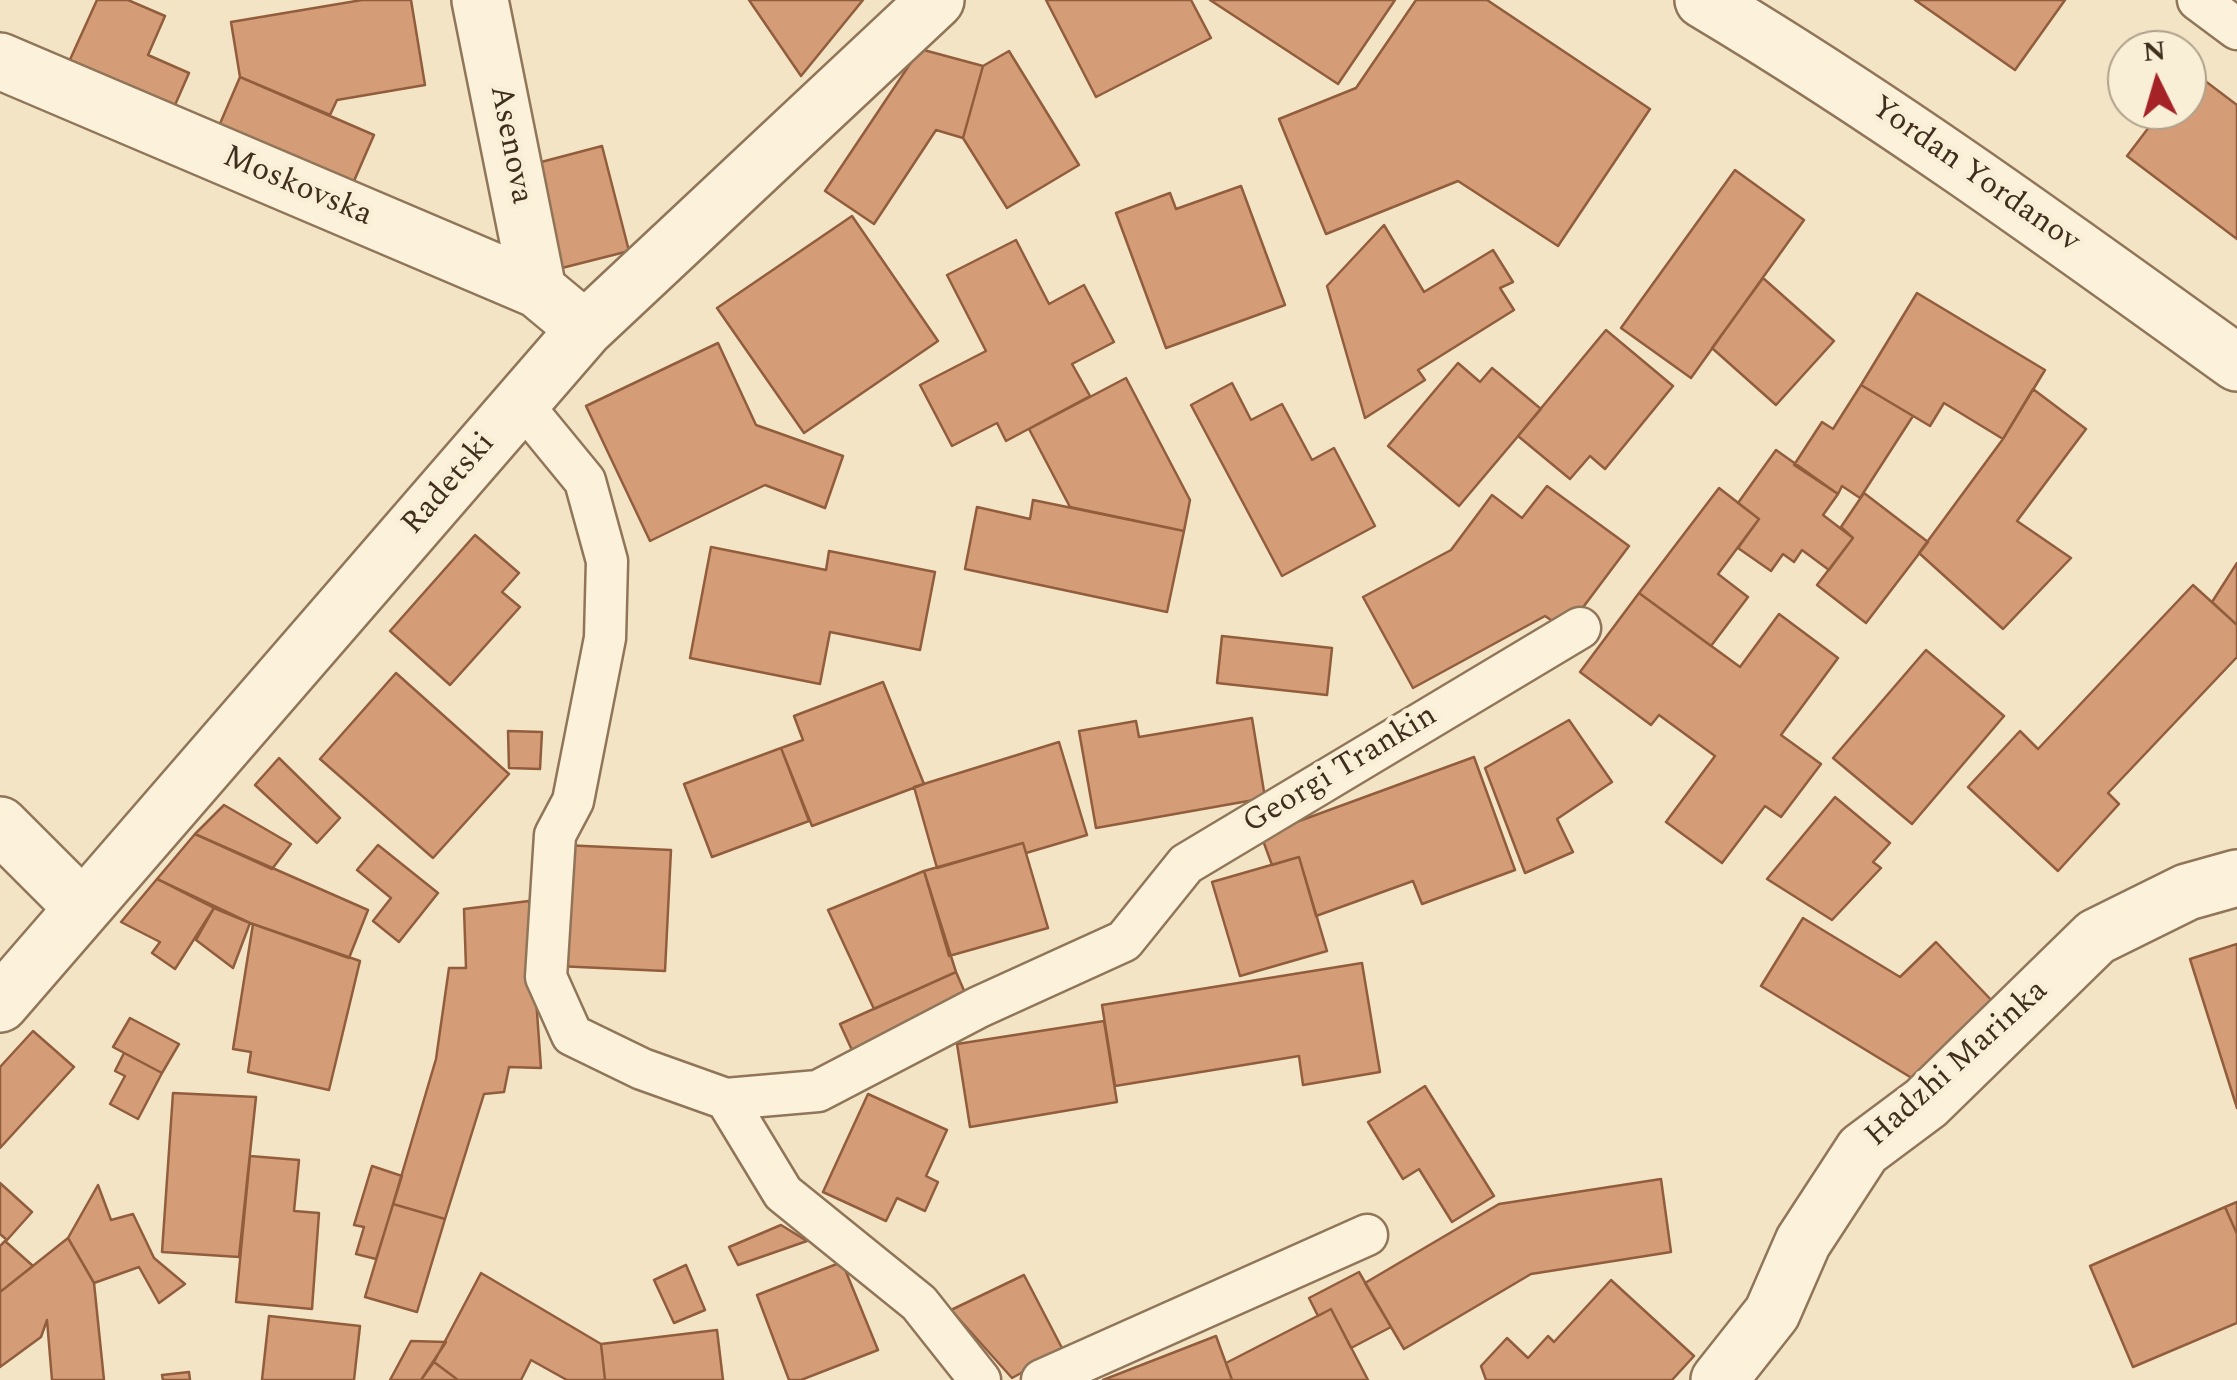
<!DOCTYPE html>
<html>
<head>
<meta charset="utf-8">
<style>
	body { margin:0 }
	#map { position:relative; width:2237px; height:1380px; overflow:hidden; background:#f2e4c5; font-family:Spectral,serif }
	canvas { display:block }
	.north { position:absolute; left:2107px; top:30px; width:100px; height:100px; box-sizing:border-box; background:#f9eed6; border:2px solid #afa18c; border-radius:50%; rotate:355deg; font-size:28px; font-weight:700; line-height:40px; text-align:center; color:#3f2d1e }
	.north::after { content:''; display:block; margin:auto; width:35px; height:45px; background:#a52326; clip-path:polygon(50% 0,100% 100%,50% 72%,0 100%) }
</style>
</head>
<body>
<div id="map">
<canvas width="2237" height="1380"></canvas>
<div class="north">N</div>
</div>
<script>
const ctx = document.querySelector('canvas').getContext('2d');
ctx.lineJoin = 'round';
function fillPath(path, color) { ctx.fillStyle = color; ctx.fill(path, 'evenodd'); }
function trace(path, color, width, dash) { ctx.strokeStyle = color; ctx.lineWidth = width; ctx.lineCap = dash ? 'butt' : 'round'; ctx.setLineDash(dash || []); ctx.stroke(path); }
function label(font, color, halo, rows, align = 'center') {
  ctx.font = font + ' Spectral,serif'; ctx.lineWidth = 9; ctx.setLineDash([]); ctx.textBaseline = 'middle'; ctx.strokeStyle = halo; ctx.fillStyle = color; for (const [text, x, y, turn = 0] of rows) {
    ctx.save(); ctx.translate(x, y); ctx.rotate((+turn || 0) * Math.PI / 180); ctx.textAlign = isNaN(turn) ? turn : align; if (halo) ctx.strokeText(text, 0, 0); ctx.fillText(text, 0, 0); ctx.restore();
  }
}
const building = new Path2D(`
	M 97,0 L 128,0 L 165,16 L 148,55 L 189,73 L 168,121 L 63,75 Z
	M 362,0 L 411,0 L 425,85 L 337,100 L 330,115 L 240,77 L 231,22 Z
	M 749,0 L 863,0 L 801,76 Z
	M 1046,0 L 1191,0 L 1211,38 L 1096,97 Z
	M 1210,0 L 1395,0 L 1338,84 Z
	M 1416,0 L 1487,0 L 1650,109 L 1558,246 L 1458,181 L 1326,234 L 1279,119 L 1356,88 Z
	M 1915,0 L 2065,0 L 2015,70 Z
	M 920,49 L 983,66 L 963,138 L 936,130 L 874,224 L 825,191 Z
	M 1009,51 L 1079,165 L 1007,208 L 963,138 L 983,66 Z
	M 2192,71 L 2237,105 L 2237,239 L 2127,156 L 2162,110 L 2187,110 L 2187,77 Z
	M 240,77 L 374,135 L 347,197 L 213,140 Z
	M 602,146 L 629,251 L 554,270 L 526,166 Z
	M 1735,170 L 1804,220 L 1691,378 L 1621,328 Z
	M 1241,186 L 1285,305 L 1166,348 L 1116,213 L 1170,193 L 1176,209 Z
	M 852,216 L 938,341 L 804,433 L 717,308 Z
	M 1384,225 L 1424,292 L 1493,250 L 1513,282 L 1500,288 L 1514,310 L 1418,370 L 1425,380 L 1365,418 L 1327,286 Z
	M 1016,240 L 1049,304 L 1084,285 L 1114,342 L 1072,364 L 1090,396 L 1006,441 L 997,423 L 952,446 L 920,385 L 986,351 L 947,275 Z
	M 1763,278 L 1834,341 L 1776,405 L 1712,348 Z
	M 1917,293 L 2045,370 L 2003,439 L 1944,403 L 1930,426 L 1861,385 Z
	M 1606,330 L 1673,386 L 1605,469 L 1590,456 L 1570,479 L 1518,436 Z
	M 718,343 L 756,425 L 843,456 L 825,508 L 765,485 L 650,541 L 586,406 Z
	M 1458,363 L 1480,382 L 1492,368 L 1541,409 L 1459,506 L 1388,446 Z
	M 1126,378 L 1190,500 L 1184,531 L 1070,507 L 1029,429 Z
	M 1232,383 L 1251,420 L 1282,404 L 1312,460 L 1334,448 L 1375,526 L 1282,576 L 1191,405 Z
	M 1861,385 L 1913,416 L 1860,498 L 1842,486 L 1838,494 L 1794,465 L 1822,422 L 1833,429 Z
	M 2033,389 L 2086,429 L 2017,521 L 2071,558 L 2003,629 L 1919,553 L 2003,439 Z
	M 1776,450 L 1838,494 L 1823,515 L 1853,538 L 1829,570 L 1802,550 L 1794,562 L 1783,554 L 1771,571 L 1738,548 L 1759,519 L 1738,503 Z
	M 1547,486 L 1629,546 L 1566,630 L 1545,616 L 1413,688 L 1363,597 L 1451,550 L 1492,495 L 1522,518 Z
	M 1719,488 L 1759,519 L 1718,574 L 1748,597 L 1711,646 L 1639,593 Z
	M 1864,493 L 1928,542 L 1866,623 L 1817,585 L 1853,538 L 1841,527 Z
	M 1033,500 L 1184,531 L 1167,612 L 965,569 L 977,507 L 1030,519 Z
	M 475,535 L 519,573 L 502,592 L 520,607 L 450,685 L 390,631 Z
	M 711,547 L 826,570 L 829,551 L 935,572 L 920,650 L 830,632 L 820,684 L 690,658 Z
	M 2237,563 L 2237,625 L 2212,602 Z
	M 2193,585 L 2237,625 L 2237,657 L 2108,793 L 2119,804 L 2058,871 L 1968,787 L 2020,731 L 2038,749 Z
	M 1639,593 L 1740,667 L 1779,614 L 1838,658 L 1781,735 L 1821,764 L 1781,817 L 1765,806 L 1722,863 L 1666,822 L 1715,756 L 1659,715 L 1651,725 L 1580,672 Z
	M 1222,636 L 1332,648 L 1327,695 L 1217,683 Z
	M 1926,650 L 2004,716 L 1912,824 L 1833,758 Z
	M 396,673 L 509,774 L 433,858 L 320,759 Z
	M 883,682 L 924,784 L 812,826 L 781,748 L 803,740 L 794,716 Z
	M 1252,718 L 1265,798 L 1096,828 L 1079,731 L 1136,721 L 1139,737 Z
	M 1569,720 L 1612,782 L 1557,819 L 1573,852 L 1525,873 L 1485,768 Z
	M 508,731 L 542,732 L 540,769 L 509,768 Z
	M 1059,742 L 1087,835 L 1026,853 L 1023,843 L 937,868 L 914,787 Z
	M 781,748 L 809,821 L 712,857 L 684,784 Z
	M 1474,757 L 1515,870 L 1422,904 L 1413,881 L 1316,916 L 1299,857 L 1272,865 L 1261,835 Z
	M 279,758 L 340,818 L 317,843 L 255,785 Z
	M 1835,797 L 1890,843 L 1873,862 L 1881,868 L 1832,920 L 1767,879 Z
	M 224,805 L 291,844 L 272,869 L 195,834 Z
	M 195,834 L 368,910 L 349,958 L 250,923 L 157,879 Z
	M 1023,843 L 1048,928 L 949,956 L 924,871 Z
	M 378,845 L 438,893 L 399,942 L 373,921 L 391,898 L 357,870 Z
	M 563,845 L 671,850 L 665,971 L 557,966 Z
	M 1299,857 L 1327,951 L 1240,976 L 1212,882 Z
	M 924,871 L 956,972 L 874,1009 L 828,910 Z
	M 157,879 L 214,908 L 175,969 L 152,953 L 160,942 L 121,922 Z
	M 529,901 L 541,1068 L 509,1067 L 504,1092 L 484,1094 L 445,1219 L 393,1204 L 436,1059 L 449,968 L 466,968 L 464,909 Z
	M 214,908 L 250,923 L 233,968 L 196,940 Z
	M 1803,918 L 1900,977 L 1936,942 L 1995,1004 L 1915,1080 L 1761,986 Z
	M 253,924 L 360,961 L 329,1090 L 248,1072 L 251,1052 L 233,1049 Z
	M 2237,944 L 2237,1108 L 2190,959 Z
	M 1362,963 L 1380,1072 L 1303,1085 L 1299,1056 L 1115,1086 L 1102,1005 Z
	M 956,972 L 972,1009 L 857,1061 L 840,1024 Z
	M 130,1018 L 179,1044 L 162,1073 L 113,1047 Z
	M 1104,1021 L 1117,1102 L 970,1127 L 957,1044 Z
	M 33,1031 L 74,1067 L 0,1148 L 0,1067 Z
	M 124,1053 L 162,1073 L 138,1119 L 110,1104 L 125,1076 L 115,1071 Z
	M 1425,1086 L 1494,1196 L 1452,1222 L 1419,1169 L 1403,1179 L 1368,1122 Z
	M 173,1093 L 256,1097 L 239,1257 L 162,1252 Z
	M 868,1094 L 947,1130 L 926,1176 L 938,1182 L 925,1211 L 897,1198 L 886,1221 L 823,1192 Z
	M 250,1156 L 299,1160 L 294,1211 L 319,1213 L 312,1309 L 236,1302 Z
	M 372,1166 L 402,1176 L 376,1259 L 356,1254 L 364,1227 L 354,1225 Z
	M 1661,1179 L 1671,1252 L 1531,1274 L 1404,1349 L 1365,1283 L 1499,1204 Z
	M 0,1183 L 32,1212 L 7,1240 L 0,1234 Z
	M 98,1185 L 111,1220 L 133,1214 L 154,1258 L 185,1284 L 159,1303 L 139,1267 L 94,1283 L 68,1238 Z
	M 2237,1202 L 2237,1234 L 2225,1207 Z
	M 393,1204 L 445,1219 L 417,1312 L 365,1297 Z
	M 2225,1207 L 2237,1234 L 2237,1323 L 2133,1367 L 2090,1266 Z
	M 781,1225 L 807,1241 L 738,1265 L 729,1247 Z
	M 68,1238 L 94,1283 L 104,1380 L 52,1380 L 47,1320 L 41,1337 L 0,1367 L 0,1292 Z
	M 5,1241 L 33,1266 L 0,1292 L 0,1246 Z
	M 842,1262 L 878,1350 L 801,1380 L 789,1380 L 757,1295 Z
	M 686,1265 L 705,1310 L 674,1323 L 654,1280 Z
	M 1359,1272 L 1391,1327 L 1351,1348 L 1331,1309 L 1318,1316 L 1309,1298 Z
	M 481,1273 L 601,1344 L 605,1380 L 567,1380 L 531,1360 L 521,1380 L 458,1380 L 434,1362 Z
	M 1024,1275 L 1063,1350 L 1012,1378 L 951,1310 Z
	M 1611,1280 L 1694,1356 L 1672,1380 L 1486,1380 L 1481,1366 L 1507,1338 L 1528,1358 L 1548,1336 L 1554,1342 Z
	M 1331,1309 L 1368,1380 L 1232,1380 L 1226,1363 Z
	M 269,1316 L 360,1326 L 354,1380 L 262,1380 Z
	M 717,1330 L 723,1380 L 605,1380 L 601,1344 Z
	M 1216,1336 L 1232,1380 L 1103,1380 Z
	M 411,1341 L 446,1342 L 421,1380 L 390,1380 Z
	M 434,1362 L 458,1380 L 421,1380 Z
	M 189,1372 L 190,1380 L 163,1380 L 162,1375 Z`);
const service = new Path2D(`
	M 2198,0 L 2237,29
	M 521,403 L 585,481 L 607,561 L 605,638 L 573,801 L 555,835 L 546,977 L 572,1035 L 642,1069 L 726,1099 L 818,1091 L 979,1007 L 1124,941 L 1186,864 L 1580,628
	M 726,1099 L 783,1193 L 919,1303 L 980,1380
	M 1042,1380 L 1367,1235`);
const minor = new Path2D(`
	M 480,0 L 538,290
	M 1703,0 C 1889,111 2062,237 2237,363
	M 0,61 L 538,290 L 585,329
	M 0,825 L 83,908
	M 0,1004 L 585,329 L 936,0
	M 1719,1380 L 1772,1313 L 1803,1242 L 1863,1150 L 1926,1103 L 2096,937 L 2187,892 L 2237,878`);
const streetNames = [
	["Asenova",509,145,79],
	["Yordan Yordanov",1974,176,35],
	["Moskovska",297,188,23],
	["Radetski",450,485,-49],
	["Georgi Trankin",1341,771,-31],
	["Hadzhi Marinka",1958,1065,-42]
];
fillPath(building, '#d49d78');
trace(building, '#915d3c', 2.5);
trace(service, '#907559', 45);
trace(minor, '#907559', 60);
trace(service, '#fcf1da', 40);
trace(minor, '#fcf1da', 55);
label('32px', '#3f2d1e', '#f9eed6', streetNames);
</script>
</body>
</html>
